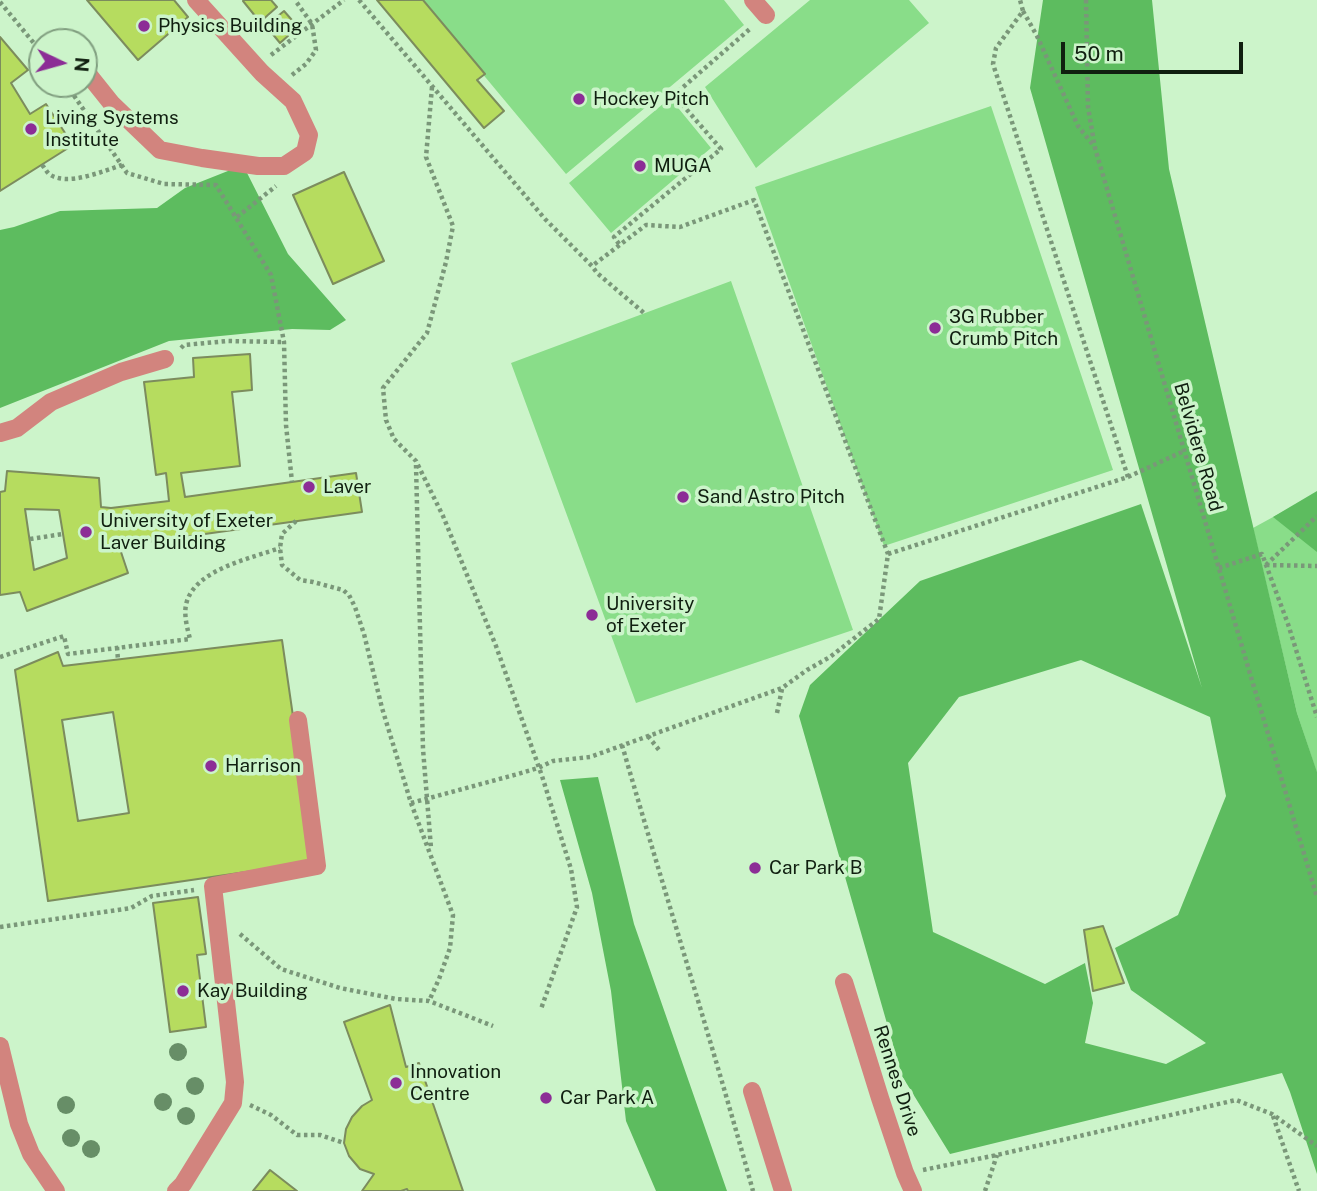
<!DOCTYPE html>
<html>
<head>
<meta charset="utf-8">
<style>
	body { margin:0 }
	#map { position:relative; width:1317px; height:1191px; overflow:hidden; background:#ccf4ca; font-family:"Public Sans",sans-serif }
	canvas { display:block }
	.north { position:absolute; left:28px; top:28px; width:70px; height:70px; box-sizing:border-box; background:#ccf4ca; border:2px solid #819f80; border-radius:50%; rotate:95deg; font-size:19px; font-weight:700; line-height:28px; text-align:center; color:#101f10 }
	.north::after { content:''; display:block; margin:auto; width:24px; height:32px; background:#8c2d96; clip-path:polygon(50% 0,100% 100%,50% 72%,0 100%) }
	.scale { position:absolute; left:1061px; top:42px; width:182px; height:32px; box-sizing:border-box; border:4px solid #101f10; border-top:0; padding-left:9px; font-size:21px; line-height:24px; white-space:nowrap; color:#101f10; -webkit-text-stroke:5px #ccf4ca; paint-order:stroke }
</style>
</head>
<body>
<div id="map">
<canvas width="1317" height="1191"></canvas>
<div class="north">N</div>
<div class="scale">50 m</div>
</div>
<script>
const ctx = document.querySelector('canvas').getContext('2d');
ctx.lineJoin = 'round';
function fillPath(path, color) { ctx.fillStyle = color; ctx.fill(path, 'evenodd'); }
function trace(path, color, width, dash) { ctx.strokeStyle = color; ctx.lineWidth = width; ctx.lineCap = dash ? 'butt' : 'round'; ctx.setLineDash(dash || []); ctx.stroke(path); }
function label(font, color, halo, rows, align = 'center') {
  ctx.font = font + ' "Public Sans",sans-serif'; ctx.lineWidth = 7; ctx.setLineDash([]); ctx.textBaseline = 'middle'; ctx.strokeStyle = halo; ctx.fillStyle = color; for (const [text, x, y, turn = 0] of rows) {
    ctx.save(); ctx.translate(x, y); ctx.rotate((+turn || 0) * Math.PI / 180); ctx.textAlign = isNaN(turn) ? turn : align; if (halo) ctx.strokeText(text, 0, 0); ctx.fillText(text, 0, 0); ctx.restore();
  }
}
const green = new Path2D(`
	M 421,0 L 724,0 L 744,25 L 566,174 Z
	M 810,0 L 909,0 L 929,23 L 756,168 L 705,87 Z
	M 670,98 L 711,148 L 611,233 L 569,183 Z
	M 991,106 L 1113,470 L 884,546 L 755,187 Z
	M 731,281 L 853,630 L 636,703 L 511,363 Z
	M 1317,493 L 1317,773 L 1297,713 L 1253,528 Z`);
const forest = new Path2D(`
	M 1043,0 L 1152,0 L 1169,169 L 1297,713 L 1317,772 L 1317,1174 L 1290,1092 L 1282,1073 L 950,1154 L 902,1076 L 799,716 L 810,685 L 920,581 L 1141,504 L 1202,688 L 1030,88 ZM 1081,660 L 1210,717 L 1226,796 L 1178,915 L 1115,948 L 1131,990 L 1206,1043 L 1166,1064 L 1085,1043 L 1093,1003 L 1085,963 L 1045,984 L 933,932 L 908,763 L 959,697 Z
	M 243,165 L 288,254 L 346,320 L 330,330 L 292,329 L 169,341 L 0,408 L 0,230 L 14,227 L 60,211 L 157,208 L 185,188 Z
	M 1317,491 L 1317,552 L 1273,517 Z
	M 598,777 L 634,924 L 727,1191 L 656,1191 L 626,1121 L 611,991 L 592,893 L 560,780 Z`);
const building = new Path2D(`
	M 87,0 L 174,0 L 188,17 L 138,60 Z
	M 244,0 L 271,0 L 277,7 L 260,22 L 243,1 Z
	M 377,0 L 423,0 L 485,74 L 477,80 L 504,111 L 484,128 Z
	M 284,11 L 298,27 L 280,43 L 266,26 Z
	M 0,37 L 28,70 L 11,83 L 30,114 L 46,104 L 73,145 L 0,191 Z
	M 344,172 L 384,261 L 333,284 L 293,195 Z
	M 250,354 L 252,390 L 232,392 L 240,466 L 181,473 L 185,497 L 356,473 L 362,512 L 119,546 L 128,573 L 27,611 L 20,592 L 0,595 L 0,492 L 5,491 L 7,471 L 99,478 L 101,507 L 111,508 L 169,501 L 166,473 L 156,475 L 144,382 L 194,377 L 193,358 ZM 25,509 L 59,510 L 67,558 L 34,570 Z
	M 282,640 L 314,862 L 48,901 L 15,670 L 58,652 L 63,666 ZM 113,712 L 129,813 L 78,821 L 62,720 Z
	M 198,897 L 206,954 L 197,955 L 206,1027 L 170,1032 L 153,903 Z
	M 1103,926 L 1124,983 L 1093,991 L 1084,930 Z
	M 390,1005 L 406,1067 L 419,1063 L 463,1191 L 408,1191 L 407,1189 L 401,1191 L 362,1191 L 374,1174 L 360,1169 L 349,1156 L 344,1143 L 346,1129 L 352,1117 L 362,1106 L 372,1100 L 344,1022 Z
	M 270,1170 L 297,1191 L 253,1191 Z`);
const path = new Path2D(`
	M 359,0 L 545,219 L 592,266 L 597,273 L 644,313
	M 1086,0 L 1088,107 L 1095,148 L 1251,677 L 1317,897
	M 0,2 L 42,53
	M 1023,11 L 1037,36 L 1078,126 L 1094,146
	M 271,55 L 344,0
	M 292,75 L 306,64 L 316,50 L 312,24 L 295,0
	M 66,84 L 127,173 L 164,184 L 216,185 L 271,275 L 284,342 L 286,425 L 292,482
	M 432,87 L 426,157 L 453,226 L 446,262 L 427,333 L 383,388 L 386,420 L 394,439 L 416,461 L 443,516 L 496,646 L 542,776 L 571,869 L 577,907 L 541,1009
	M 42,165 C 45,168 46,171 49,174 C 67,187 103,171 122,165
	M 237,217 L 276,186
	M 619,244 L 614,237 L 721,149 L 674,95 L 751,28
	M 181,348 L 184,345 L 228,341 L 284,342
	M 416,465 L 423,749 L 431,848
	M 1128,477 L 1184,451
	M 296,521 L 282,534 L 280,548 L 282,565 L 300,580 L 313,582 L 343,590 L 349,595 L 355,607 L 364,634 L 382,708 L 411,803 L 453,915 L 450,948 L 439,979 L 429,1001
	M 30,539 L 63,534
	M 888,554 L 1128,477 L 993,64 L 996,48 L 1023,11 L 1020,0
	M 1266,565 L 1317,516
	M 1266,565 L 1317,566
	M 1219,568 L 1262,554 L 1288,624 L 1317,717
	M 117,647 L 118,660
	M 0,657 L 64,636 L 68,654 L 190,639 C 187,627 183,613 187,601 C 197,569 252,558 280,548
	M 777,713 L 782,689
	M 648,736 L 659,750
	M 622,745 C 665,894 712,1042 753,1191
	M 411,803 L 518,774 L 538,768 L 553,761 L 590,757 L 782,688 L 807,670 L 830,657 L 879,619 L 888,554 L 754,200 L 680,227 L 646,225 L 592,266
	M 0,927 L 131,908 L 152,896 L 194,890
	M 240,934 L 281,969 L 340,988 L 396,999 L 429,1001 L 493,1026
	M 250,1105 L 271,1115 L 297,1135 L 320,1135 L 344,1143
	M 1273,1116 L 1299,1191
	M 923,1170 L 997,1155 L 1236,1100 L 1272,1114 L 1317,1146
	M 985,1191 L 997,1155`);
const minor = new Path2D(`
	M 753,0 L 766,15
	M 59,38 L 62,42
	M 84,69 L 112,104 L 160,150 L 202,158 L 258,166 L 284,166 L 305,152 L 309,135 L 293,101 L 262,73 L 196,0
	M 0,433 L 17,428 L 51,402 L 121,372 L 165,359
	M 844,982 L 880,1098 L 905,1173 L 913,1191
	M 0,1046 L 19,1124 L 31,1154 L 56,1191
	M 752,1091 L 783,1191
	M 176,1191 L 183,1184 L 233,1103 L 235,1082 L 213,886 L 317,866 L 298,720`);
const trees = [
	[178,1052],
	[195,1086],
	[163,1102],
	[66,1105],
	[186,1116],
	[71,1138],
	[91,1149]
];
const markers = [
	[144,26,7,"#8c2d96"],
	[579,99,7,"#8c2d96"],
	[31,129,7,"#8c2d96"],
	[640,166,7,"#8c2d96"],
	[935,328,7,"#8c2d96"],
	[309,487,7,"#8c2d96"],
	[683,497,7,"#8c2d96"],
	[86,532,7,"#8c2d96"],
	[592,615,7,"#8c2d96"],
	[211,766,7,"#8c2d96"],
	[755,868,7,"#8c2d96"],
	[183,991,7,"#8c2d96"],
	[396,1083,7,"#8c2d96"],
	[546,1098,7,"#8c2d96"]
];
const poiNames = [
	["Physics Building",158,26],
	["Hockey Pitch",593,99],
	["Living Systems",45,118],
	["Institute",45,140],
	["MUGA",654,166],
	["3G Rubber",949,317],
	["Crumb Pitch",949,339],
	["Laver",323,487],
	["Sand Astro Pitch",697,497],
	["University of Exeter",100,521],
	["Laver Building",100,543],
	["University",606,604],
	["of Exeter",606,626],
	["Harrison",225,766],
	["Car Park B",769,868],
	["Kay Building",197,991],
	["Innovation",410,1072],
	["Centre",410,1094],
	["Car Park A",560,1098]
];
const streetNames = [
	["Belvidere Road",1198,447,74],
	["Rennes Drive",897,1081,72]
];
fillPath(green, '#89dd89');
fillPath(forest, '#5dbc5f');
fillPath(building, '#b6dc5f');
trace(building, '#7c8c5d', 2);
trace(path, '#7a9779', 4.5, [3.5, 3.5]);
trace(minor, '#d2847e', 18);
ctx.fillStyle = '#678e67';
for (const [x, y] of trees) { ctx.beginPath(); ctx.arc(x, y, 9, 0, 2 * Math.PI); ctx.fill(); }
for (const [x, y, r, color] of markers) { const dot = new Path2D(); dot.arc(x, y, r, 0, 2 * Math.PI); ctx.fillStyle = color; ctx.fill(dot); trace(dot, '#ccf4ca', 2.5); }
label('19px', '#101f10', '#ccf4ca', poiNames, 'left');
label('19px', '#101f10', '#ccf4ca', streetNames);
</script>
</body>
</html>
